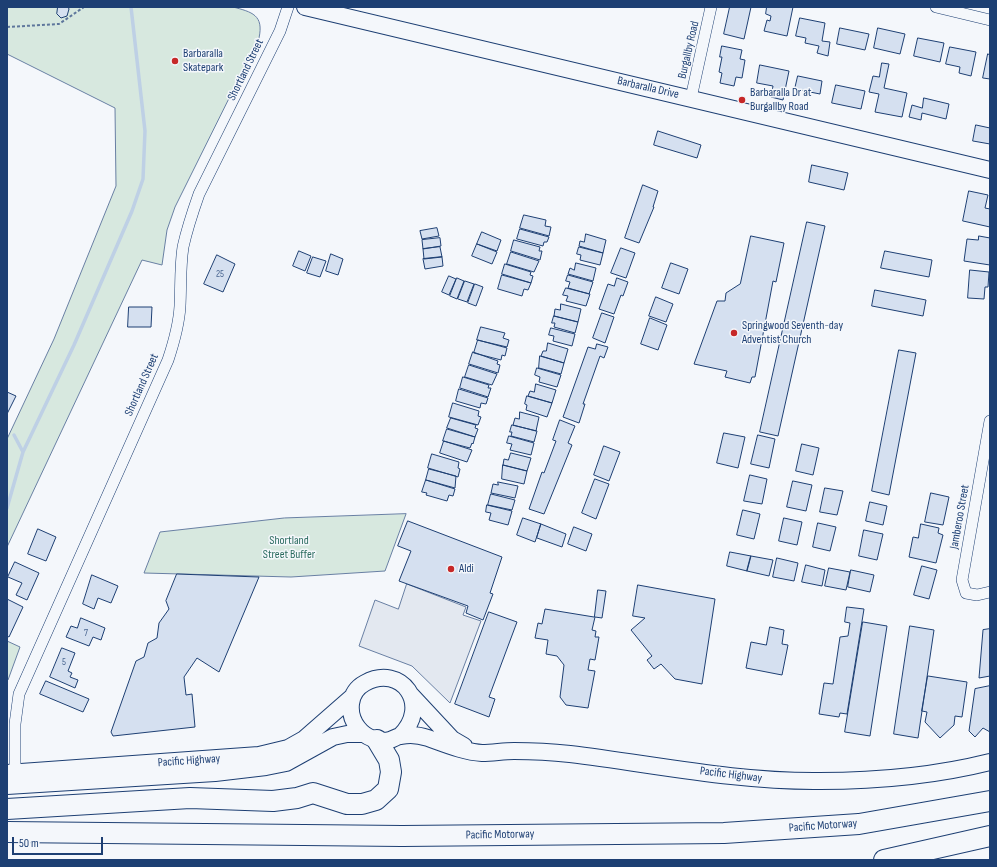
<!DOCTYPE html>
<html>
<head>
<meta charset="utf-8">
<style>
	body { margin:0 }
	#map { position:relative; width:997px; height:867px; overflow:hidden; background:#f4f7fb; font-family:"Sofia Sans Condensed",sans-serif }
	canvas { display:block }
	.frame { position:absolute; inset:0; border:8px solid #1d3f73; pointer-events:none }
	.scale { position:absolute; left:12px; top:837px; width:91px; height:18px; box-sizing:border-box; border:2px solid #1d3f73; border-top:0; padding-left:5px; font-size:12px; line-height:14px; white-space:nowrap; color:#1d3f73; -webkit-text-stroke:3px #f4f7fb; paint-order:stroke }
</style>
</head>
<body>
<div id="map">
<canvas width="997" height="867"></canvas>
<div class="frame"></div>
<div class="scale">50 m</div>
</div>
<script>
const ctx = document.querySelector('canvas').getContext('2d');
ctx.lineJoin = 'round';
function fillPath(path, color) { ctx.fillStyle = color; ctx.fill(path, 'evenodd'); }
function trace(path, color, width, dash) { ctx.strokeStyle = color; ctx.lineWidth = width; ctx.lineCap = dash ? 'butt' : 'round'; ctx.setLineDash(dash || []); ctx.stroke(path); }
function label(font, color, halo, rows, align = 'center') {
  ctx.font = font + ' "Sofia Sans Condensed",sans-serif'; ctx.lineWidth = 3; ctx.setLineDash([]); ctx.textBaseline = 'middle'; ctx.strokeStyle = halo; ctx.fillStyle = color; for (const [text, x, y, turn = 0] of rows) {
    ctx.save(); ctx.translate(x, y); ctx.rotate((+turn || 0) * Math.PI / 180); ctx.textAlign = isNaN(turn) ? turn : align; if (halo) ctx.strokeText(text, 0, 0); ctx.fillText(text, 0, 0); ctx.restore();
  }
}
const green = new Path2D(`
	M 7,7 L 233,7 C 252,12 264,15 259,38 L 175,207 L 167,230 L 162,265 L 142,260 L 7,547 L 7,439 L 54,339 L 116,186 L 115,108 L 7,54 Z
	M 406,514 L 385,571 L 291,577 L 144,573 L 160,532 L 284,518 Z
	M 7,641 L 20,647 L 8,680 L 7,679 Z`);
const parking = new Path2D(`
	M 407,584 L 466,607 L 463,615 L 481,621 L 450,703 L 412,666 L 359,646 L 375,600 L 398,609 Z`);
const stream = new Path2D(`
	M 14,435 L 23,452
	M 7,508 L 23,452 L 74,345 L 132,211 L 143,179 L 145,131 L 131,7`);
const building = new Path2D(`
	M 58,7 L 68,7 L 69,9 L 67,16 L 61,18 L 57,14 Z
	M 730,7 L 751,7 L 744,39 L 724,34 Z
	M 767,7 L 793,7 L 787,36 L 764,31 L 767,20 L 770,21 L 771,16 L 766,14 Z
	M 800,18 L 825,23 L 822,41 L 830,42 L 828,56 L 817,53 L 819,46 L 805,43 L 806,38 L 796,36 Z
	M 840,28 L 869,34 L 865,50 L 837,44 Z
	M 878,28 L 905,34 L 900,54 L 874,48 Z
	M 918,38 L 944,43 L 940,62 L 914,56 Z
	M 722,46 L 742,50 L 740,59 L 745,60 L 742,78 L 736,77 L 734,86 L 720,83 L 722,73 L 719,72 L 722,57 L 720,57 Z
	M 950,47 L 976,52 L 971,76 L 959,73 L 960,67 L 946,64 Z
	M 988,54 L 990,55 L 990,83 L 990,79 L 983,78 Z
	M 882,63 L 889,64 L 884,88 L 907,93 L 902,117 L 875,112 L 879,94 L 869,92 L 873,76 L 879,77 Z
	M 760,65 L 789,71 L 783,100 L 771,97 L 773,86 L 757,83 Z
	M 798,76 L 822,81 L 820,94 L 795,89 Z
	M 836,85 L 865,91 L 861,109 L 832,103 Z
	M 924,98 L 949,104 L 946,119 L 922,113 L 921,120 L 909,117 L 912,105 L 922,108 Z
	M 976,125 L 990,128 L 990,144 L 973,141 Z
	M 658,131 L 701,145 L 697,158 L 654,145 Z
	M 812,165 L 848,173 L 844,190 L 809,182 Z
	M 643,185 L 658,191 L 653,207 L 654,207 L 639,243 L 625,238 Z
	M 969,191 L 988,195 L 985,208 L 990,209 L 990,227 L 963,221 Z
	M 524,215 L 546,220 L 545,226 L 551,227 L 549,236 L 520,228 Z
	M 807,222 L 825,226 L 778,436 L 760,432 Z
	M 437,228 L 439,236 L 422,239 L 420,231 Z
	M 520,229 L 549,237 L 547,242 L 544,242 L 543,246 L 517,239 Z
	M 482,232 L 501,240 L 497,251 L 477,244 Z
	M 586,234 L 606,240 L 603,253 L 579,246 L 580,241 L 584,242 Z
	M 751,236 L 784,243 L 776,282 L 773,281 L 755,377 L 752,377 L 750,383 L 725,377 L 727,371 L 694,364 L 717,301 L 725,301 L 726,293 L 740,284 Z
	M 979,236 L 990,238 L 990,265 L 964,261 L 967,239 L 978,240 Z
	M 440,238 L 441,246 L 423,249 L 422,240 Z
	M 514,240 L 540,247 L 539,251 L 542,251 L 540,260 L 511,251 Z
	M 477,244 L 497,252 L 492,264 L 472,256 Z
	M 440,247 L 442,257 L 424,259 L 423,249 Z
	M 579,247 L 603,253 L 600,265 L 580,260 L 581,255 L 577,254 Z
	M 621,248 L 635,253 L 626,278 L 611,273 Z
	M 299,251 L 311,256 L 305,271 L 293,266 Z
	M 885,251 L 932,260 L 929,277 L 881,268 Z
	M 511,252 L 539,261 L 534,272 L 507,264 Z
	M 331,254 L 343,259 L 338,275 L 326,271 Z
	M 217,255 L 235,264 L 223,292 L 204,284 Z
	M 313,257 L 326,261 L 320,277 L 307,273 Z
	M 442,257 L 443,266 L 425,269 L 423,259 Z
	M 576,263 L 596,268 L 593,281 L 568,274 L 570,268 L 574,270 Z
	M 671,263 L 688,269 L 679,294 L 662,288 Z
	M 505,264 L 531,272 L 530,275 L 533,276 L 531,283 L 502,274 Z
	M 970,270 L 989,272 L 988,287 L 985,287 L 984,299 L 968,298 Z
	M 502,275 L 531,283 L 528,290 L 524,289 L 522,296 L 498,289 Z
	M 568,275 L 593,282 L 589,294 L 568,288 L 570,282 L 566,281 Z
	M 449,276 L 456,279 L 449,295 L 442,292 Z
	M 457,278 L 464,281 L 457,299 L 450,296 Z
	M 617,278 L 628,282 L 623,296 L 621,295 L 614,314 L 599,309 L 608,284 L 614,286 Z
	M 465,281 L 474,284 L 467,302 L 458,299 Z
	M 475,284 L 483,287 L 476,306 L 468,303 Z
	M 566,288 L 590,294 L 586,306 L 566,301 L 568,296 L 563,295 Z
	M 875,290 L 926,300 L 923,316 L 872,306 Z
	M 656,297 L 673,304 L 666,322 L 649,316 Z
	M 561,304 L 581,309 L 578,322 L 554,316 L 555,309 L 560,310 Z
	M 129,307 L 152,307 L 151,327 L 128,327 Z
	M 602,313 L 614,317 L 605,343 L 593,338 Z
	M 554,316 L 578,322 L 575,333 L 554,327 L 555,323 L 552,323 Z
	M 650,318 L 667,325 L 658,350 L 641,344 Z
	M 481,327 L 505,333 L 503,338 L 509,340 L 507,347 L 477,340 Z
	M 551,328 L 575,334 L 572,346 L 553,341 L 554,336 L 549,335 Z
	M 478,340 L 507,348 L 505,356 L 502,355 L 501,360 L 474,353 Z
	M 548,343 L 568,349 L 564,363 L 541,356 L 543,351 L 546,351 Z
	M 597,344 L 608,347 L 604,358 L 600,356 L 583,404 L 585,404 L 579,423 L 563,417 L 588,347 L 595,349 Z
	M 899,350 L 916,353 L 889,495 L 872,491 Z
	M 473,352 L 498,361 L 497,364 L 500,365 L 498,373 L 469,364 Z
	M 540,356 L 564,363 L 561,374 L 539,368 Z
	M 469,365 L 497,374 L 492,385 L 465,377 Z
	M 537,368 L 561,375 L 557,387 L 539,382 L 540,377 L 535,375 Z
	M 463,377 L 489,385 L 488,388 L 491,388 L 488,397 L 460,388 Z
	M 536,384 L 556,390 L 552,403 L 528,396 L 530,391 L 534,392 Z
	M 459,389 L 488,398 L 486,404 L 481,403 L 480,408 L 456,401 Z
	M 7,392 L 16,396 L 7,414 Z
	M 527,396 L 552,403 L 547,417 L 526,410 L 527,405 L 525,404 Z
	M 453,403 L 479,411 L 478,416 L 481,417 L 478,425 L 449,417 Z
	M 520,412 L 539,417 L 536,431 L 513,425 L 515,418 L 519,419 Z
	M 451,418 L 476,425 L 475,428 L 478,429 L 475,437 L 447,428 Z
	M 560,420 L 575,426 L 568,443 L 572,445 L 544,514 L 529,509 L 542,472 L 544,473 L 556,441 L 553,440 Z
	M 512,425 L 537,431 L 534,442 L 511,436 L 512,432 L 510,432 Z
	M 447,429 L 475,437 L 473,444 L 472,443 L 470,448 L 443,441 Z
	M 724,433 L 745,437 L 738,468 L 717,463 Z
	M 758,435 L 775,439 L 769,468 L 751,464 Z
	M 509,436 L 534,443 L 531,455 L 510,450 L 512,444 L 507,443 Z
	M 444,441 L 472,450 L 467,462 L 440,453 Z
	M 802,444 L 819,448 L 813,475 L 796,471 Z
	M 604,446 L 620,452 L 609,481 L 594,475 Z
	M 511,453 L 531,458 L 527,471 L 503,465 L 504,459 L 508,460 Z
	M 432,454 L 459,462 L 458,468 L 460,469 L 458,477 L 428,468 Z
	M 503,465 L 527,471 L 524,484 L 502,479 Z
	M 429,469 L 456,476 L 455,488 L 426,480 Z
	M 750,475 L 767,479 L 762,504 L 744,501 Z
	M 595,479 L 609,484 L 596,519 L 582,513 Z
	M 426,480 L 455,489 L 453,496 L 449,495 L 447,501 L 426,495 L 427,493 L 422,492 Z
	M 793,481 L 812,485 L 806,511 L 787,507 Z
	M 498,482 L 518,486 L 515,498 L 491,493 L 493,484 L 498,485 Z
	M 825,488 L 843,491 L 837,515 L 820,512 Z
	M 931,493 L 949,497 L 943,525 L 925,522 Z
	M 491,494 L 515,500 L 512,510 L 488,505 Z
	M 870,502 L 887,506 L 883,525 L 866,521 Z
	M 487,505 L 512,511 L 508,525 L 489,520 L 491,513 L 486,512 Z
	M 743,510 L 760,514 L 754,539 L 737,535 Z
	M 523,518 L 541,524 L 535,542 L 517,535 Z
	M 784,518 L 802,522 L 797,545 L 779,541 Z
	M 408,521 L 502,557 L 490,593 L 493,594 L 483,620 L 466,613 L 468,606 L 399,581 L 411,551 L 398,546 Z
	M 818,523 L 836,527 L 830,551 L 813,547 Z
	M 541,524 L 566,534 L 562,547 L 537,538 Z
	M 921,524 L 939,528 L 938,533 L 943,535 L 936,563 L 909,557 L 913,537 L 918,538 Z
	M 574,527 L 592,534 L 586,551 L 568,544 Z
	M 38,529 L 56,537 L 46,561 L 28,554 Z
	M 864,530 L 883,534 L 877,560 L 859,556 Z
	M 730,552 L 751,556 L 747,571 L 727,566 Z
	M 751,556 L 773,560 L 769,576 L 747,571 Z
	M 777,558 L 798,563 L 794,581 L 773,577 Z
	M 15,562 L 39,573 L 27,600 L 16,595 L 22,583 L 8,577 Z
	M 806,565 L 825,570 L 822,586 L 802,582 Z
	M 922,566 L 937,570 L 929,599 L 914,595 Z
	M 829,568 L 850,572 L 846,590 L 825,586 Z
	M 851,570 L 874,575 L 870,592 L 848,587 Z
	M 177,574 L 259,577 L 219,672 L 197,658 L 184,677 L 186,695 L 192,694 L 195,727 L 113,736 L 111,732 L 136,661 L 144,657 L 148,643 L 157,638 L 159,623 L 169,609 L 166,601 Z
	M 92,575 L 118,586 L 111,603 L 98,598 L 94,609 L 83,604 Z
	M 638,585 L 715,599 L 702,684 L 675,679 L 661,664 L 654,669 L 647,660 L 652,656 L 631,630 L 645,618 L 633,616 Z
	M 598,590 L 606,591 L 602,618 L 595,617 L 592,630 L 596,631 L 595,637 L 599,637 L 595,660 L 590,659 L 588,670 L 595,671 L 588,708 L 566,705 L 560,697 L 564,665 L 557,656 L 546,654 L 548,640 L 535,638 L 538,623 L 542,624 L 545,609 L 594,617 Z
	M 7,599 L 23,607 L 9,637 L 7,636 Z
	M 847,607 L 864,609 L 847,714 L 840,713 L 839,717 L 819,714 L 824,683 L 833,684 L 840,637 L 848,636 L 850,623 L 845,622 Z
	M 489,612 L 517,622 L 489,697 L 495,699 L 489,717 L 455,704 Z
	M 81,618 L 105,628 L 101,640 L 93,637 L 89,646 L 66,637 L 71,626 L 77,628 Z
	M 863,622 L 887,626 L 870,736 L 845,732 Z
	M 910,626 L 934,630 L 918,738 L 894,734 Z
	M 770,627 L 784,630 L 782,644 L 788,645 L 782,675 L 746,668 L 751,642 L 766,645 Z
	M 990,629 L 990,676 L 979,678 L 983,630 Z
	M 62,648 L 75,653 L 68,671 L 72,673 L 70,677 L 78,680 L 75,688 L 50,677 Z
	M 928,676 L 967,682 L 962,717 L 955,716 L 954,725 L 940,738 L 925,722 L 927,712 L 922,711 Z
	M 46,681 L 89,699 L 83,712 L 40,694 Z
	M 990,686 L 990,732 L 983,728 L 975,737 L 969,731 L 975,689 Z`);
const path = new Path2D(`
	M 7,27 L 59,24 L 84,7`);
const street = new Path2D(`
	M 936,7 L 990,20
	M 691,98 L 711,7
	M 990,421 L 962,580 L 966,593 L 977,595 L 990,592
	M 15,773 L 15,724 L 19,694 L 168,360 C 174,342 179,325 180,306 C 181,286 180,267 183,247 C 187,229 193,211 199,194 L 280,31 L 288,7`);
const secondary = new Path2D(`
	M 305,7 L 990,170
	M 411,695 L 452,739 L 464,746
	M 400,736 C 432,705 401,663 365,683 C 348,692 347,714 358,728 C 365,737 378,743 390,740 C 394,739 397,736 401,736 C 410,734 419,735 428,738 C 445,744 464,752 482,753 C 493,753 503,751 514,751 C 532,751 552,752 570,754 C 653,764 736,782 820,781 C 877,781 934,776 990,762
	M 7,773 L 259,755 L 288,748 L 304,739 L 352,697
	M 7,786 L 215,773 L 266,767 L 286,763 L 333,737 L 347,734 L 363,734`);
const highway = new Path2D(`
	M 7,809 L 190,798 L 273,801 L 297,798 L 313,793 L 347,804 L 362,804 L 376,800 L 388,789 L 391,772 L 389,760 L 377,740
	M 7,832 L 402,836 L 724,833 L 859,824 L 990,801
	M 884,860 L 990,836`);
const markers = [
	[175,61,4,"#c62828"],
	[742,100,4,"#c62828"],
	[734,333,4,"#c62828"],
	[451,569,4,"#c62828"]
];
const numberNames = [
	["25",220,274],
	["7",86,633],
	["5",64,662]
];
const streetNames = [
	["Burgallby Road",689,50,-77],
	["Shortland Street",246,70,-64],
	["Barbaralla Drive",648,88,13],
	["Shortland Street",142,385,-66],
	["Jamberoo Street",960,517,-80],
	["Pacific Highway",189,761,-4],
	["Pacific Highway",731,775,7],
	["Pacific Motorway",823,826,-4],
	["Pacific Motorway",500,835,-1]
];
const poiNames = [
	["Barbaralla",183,54],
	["Skatepark",183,68],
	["Barbaralla Dr at",750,93],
	["Burgallby Road",750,107],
	["Springwood Seventh-day",742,326],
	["Adventist Church",742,340],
	["Aldi",459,569]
];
const parkNames = [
	["Shortland",289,541],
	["Street Buffer",289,555]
];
fillPath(green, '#d7e8df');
trace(green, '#687fa3', 1);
fillPath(parking, '#e3e8f0');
trace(parking, '#687fa3', 1);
trace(stream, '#bed0e5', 3.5);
fillPath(building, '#d5e0f0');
trace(building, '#1d3f73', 1);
trace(street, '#1d3f73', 12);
trace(secondary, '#1d3f73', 18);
trace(highway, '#1d3f73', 22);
trace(path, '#5e769c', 2, [3, 2]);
trace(street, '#f4f7fb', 11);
trace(secondary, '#f4f7fb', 16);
trace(highway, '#f4f7fb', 20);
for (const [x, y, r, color] of markers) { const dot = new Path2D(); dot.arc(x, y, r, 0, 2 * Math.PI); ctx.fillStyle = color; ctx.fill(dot); trace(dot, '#f4f7fb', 1.5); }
label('10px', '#4b6792', null, numberNames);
label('12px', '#1d3f73', '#f4f7fb', streetNames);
label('12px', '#1d3f73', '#f4f7fb', poiNames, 'left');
label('12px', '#2c6c60', '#f4f7fb', parkNames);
</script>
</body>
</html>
